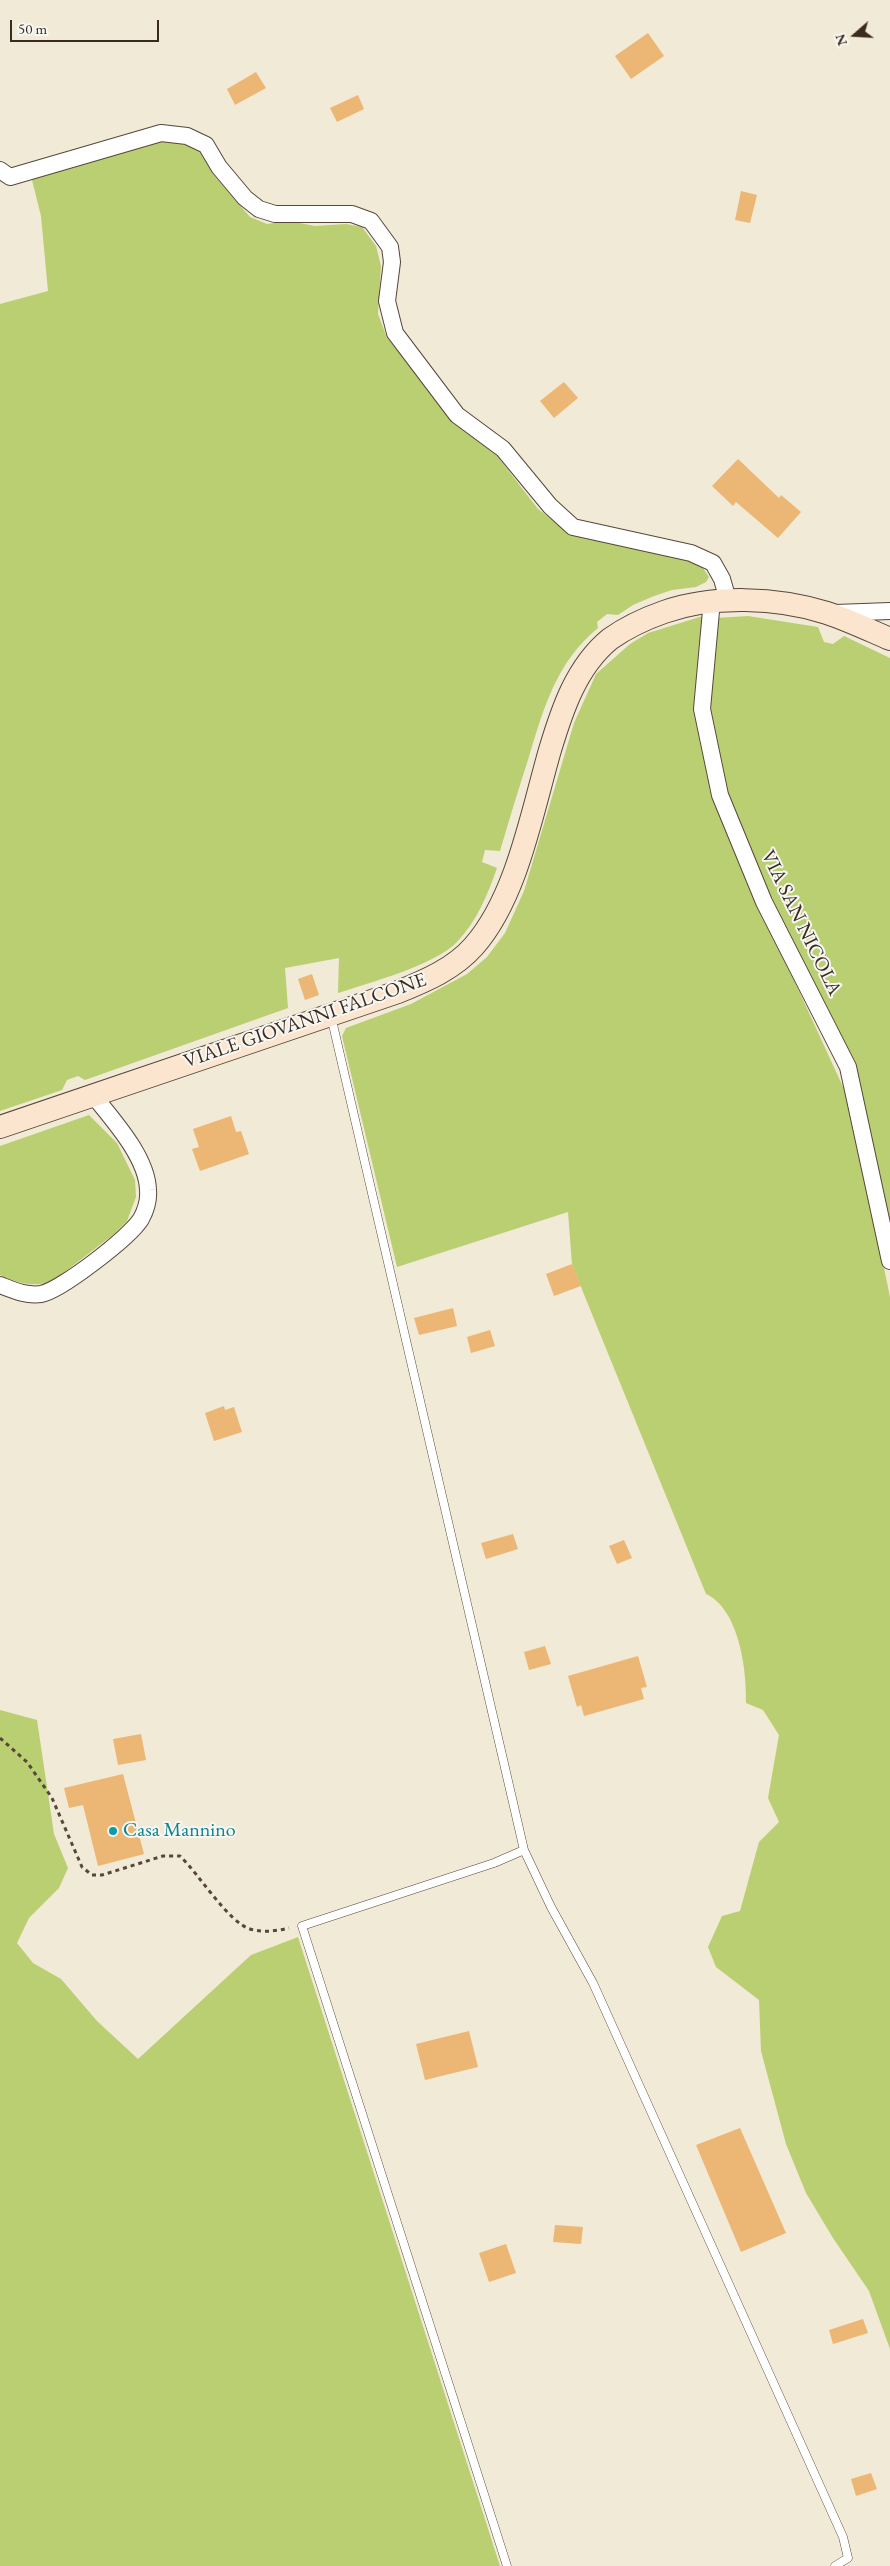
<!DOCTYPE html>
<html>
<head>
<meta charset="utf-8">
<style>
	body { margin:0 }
	#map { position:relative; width:890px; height:2566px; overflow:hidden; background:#f1ead6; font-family:"EB Garamond",serif }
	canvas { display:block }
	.north { position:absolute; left:830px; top:10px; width:50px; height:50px; -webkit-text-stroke:4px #f6f6f2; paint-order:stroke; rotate:251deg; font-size:14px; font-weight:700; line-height:20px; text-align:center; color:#3b2a1e }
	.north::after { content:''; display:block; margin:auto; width:18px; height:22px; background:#3b2a1e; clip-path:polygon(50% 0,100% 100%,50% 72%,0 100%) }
	.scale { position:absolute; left:10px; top:20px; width:149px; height:22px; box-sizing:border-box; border:2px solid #3b2a1e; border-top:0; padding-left:6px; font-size:15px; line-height:18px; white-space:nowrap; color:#3b2a1e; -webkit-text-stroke:4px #f6f6f2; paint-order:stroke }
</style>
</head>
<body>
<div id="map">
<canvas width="890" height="2566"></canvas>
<div class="north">N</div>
<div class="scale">50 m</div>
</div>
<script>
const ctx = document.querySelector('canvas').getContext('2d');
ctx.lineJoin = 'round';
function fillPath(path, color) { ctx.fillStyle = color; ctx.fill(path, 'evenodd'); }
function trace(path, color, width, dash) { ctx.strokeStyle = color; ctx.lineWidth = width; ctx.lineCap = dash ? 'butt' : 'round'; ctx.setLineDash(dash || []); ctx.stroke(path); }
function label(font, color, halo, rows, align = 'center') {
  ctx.font = font + ' "EB Garamond",serif'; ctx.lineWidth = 4; ctx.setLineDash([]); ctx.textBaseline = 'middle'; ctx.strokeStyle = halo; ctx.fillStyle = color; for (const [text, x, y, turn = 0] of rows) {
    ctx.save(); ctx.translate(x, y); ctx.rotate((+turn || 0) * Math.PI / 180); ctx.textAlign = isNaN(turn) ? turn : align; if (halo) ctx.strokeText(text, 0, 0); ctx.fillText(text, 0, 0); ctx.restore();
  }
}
const green = new Path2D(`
	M 163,141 L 186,143 L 203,150 L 214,175 L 250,217 L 267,224 L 289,221 L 315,226 L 346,224 L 362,227 L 376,246 L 381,266 L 378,314 L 387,338 L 453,417 L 491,448 L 538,509 L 568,532 L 689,560 L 701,565 L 709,577 L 706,582 L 696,587 L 672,590 L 654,596 L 633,605 L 618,615 L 607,614 L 597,622 L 598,628 C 556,662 543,710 528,760 C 518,790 509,821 500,851 L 485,850 L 482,862 L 497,868 C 488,894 477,921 457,942 C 433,966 371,982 338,993 L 339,958 L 285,968 L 288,1008 L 85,1080 L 78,1076 L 67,1080 L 62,1090 L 0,1111 L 0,304 L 48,291 L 41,216 L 31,176 Z
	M 703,616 L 697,713 L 759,904 L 849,1100 L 890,1297 L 890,2349 L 869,2291 L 833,2238 L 806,2193 L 786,2144 L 761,2051 L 759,2000 L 716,1967 L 708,1947 L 722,1916 L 740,1911 L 759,1842 L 779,1822 L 768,1798 L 779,1735 L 763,1710 L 746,1703 C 747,1670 739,1609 706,1594 L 583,1292 L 572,1264 L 568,1212 L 397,1267 L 342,1036 L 346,1028 L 411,1004 L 467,974 L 487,957 L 505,933 L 524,891 L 574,723 L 596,674 L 630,644 L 648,633 Z
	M 748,616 L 818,627 L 824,642 L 833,644 L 844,636 L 890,658 L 890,1235 L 852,1065 L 770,901 L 726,794 L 710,712 L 716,618 Z
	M 89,1115 L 117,1143 L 135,1180 L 136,1197 L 127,1221 L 114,1234 L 53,1281 C 32,1288 19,1283 0,1275 L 0,1146 Z
	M 0,1710 L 37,1720 L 54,1834 L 68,1868 L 59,1888 L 29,1918 L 17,1943 L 33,1963 L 61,1979 L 97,2021 L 138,2059 L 251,1955 L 298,1937 L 500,2566 L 0,2566 Z`);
const building = new Path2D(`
	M 648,33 L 664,56 L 631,79 L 615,56 Z
	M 256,72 L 266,88 L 235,105 L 227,89 Z
	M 358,95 L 364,109 L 337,122 L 330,108 Z
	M 741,191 L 757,195 L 750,223 L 735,220 Z
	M 564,382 L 578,398 L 554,418 L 540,401 Z
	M 738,459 L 779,498 L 781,495 L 801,512 L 778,538 L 736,502 L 733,506 L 712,486 Z
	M 312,974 L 319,995 L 305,1000 L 298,979 Z
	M 231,1116 L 236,1132 L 241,1131 L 249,1154 L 200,1171 L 192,1149 L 199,1147 L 193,1129 Z
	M 572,1264 L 581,1286 L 554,1296 L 546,1274 Z
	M 453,1308 L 457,1326 L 419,1335 L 414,1318 Z
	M 490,1330 L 495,1346 L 471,1353 L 467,1337 Z
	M 224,1406 L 225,1410 L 234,1407 L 242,1432 L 214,1441 L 205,1413 Z
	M 513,1534 L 518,1549 L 486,1559 L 481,1543 Z
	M 624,1540 L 632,1558 L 617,1564 L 609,1546 Z
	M 545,1646 L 551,1664 L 529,1670 L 524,1652 Z
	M 638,1656 L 647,1687 L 641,1688 L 644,1699 L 584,1716 L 581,1705 L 577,1707 L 568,1676 Z
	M 141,1734 L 146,1760 L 118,1765 L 113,1739 Z
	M 123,1774 L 144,1854 L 98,1866 L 83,1805 L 69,1808 L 64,1788 Z
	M 469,2031 L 478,2067 L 425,2080 L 416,2044 Z
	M 740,2128 L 786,2233 L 741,2252 L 696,2145 Z
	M 555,2225 L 583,2227 L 581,2244 L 553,2242 Z
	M 506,2244 L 516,2273 L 489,2282 L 479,2253 Z
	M 863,2319 L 868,2333 L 833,2344 L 829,2330 Z
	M 871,2473 L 877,2489 L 856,2496 L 851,2479 Z`);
const path = new Path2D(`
	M 0,1738 L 27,1762 L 52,1798 L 82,1867 L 92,1875 L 102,1875 L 163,1856 L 180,1856 C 199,1874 228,1922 250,1929 C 263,1933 276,1931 289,1928`);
const lane = new Path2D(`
	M 331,1016 L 524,1850 L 551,1907 L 593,1983 L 843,2537 L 848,2558 L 835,2566
	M 507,2566 L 302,1926 L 494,1863 L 524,1850`);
const street = new Path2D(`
	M 0,170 L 10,177 L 161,133 L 187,136 L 206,145 L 219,167 L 245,198 L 259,209 L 275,214 L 352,214 L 371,221 L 390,247 L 392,262 L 387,301 L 395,333 L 457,415 L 503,449 L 550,506 L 573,527 L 691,553 L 713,563 L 722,579 L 728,600
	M 712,600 L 702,709 L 720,795 L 764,902 L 848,1067 L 890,1261
	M 835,613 L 890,611
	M 0,1285 C 13,1290 26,1296 41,1294 C 60,1291 130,1237 141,1219 C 146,1210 149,1201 148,1190 C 147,1157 113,1120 93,1095`);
const secondary = new Path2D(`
	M 0,1127 L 398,992 C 425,981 454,969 474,946 C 517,897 532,812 550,750 C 562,710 576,667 610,639 C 627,627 644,619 664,612 C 713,595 777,597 827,613 C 848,620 869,630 890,639`);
const markers = [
	[113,1831,5,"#0f9aa8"]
];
const streetNames = [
	["VIA SAN NICOLA",801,923,64],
	["VIALE GIOVANNI FALCONE",305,1021,-19]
];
const cultureNames = [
	["Casa Mannino",123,1831]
];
fillPath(green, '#bace72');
fillPath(building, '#ecb674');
trace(lane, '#56473a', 9);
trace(street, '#56473a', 18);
trace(secondary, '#56473a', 24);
trace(path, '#56473a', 3, [4, 4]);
trace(lane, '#fff', 8);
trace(street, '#fff', 16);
trace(secondary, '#fbe5cf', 22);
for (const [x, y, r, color] of markers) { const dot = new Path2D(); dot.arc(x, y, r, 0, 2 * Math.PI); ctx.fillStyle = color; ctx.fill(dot); trace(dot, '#f6f6f2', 2); }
label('20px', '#3b2a1e', '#f6f6f2', streetNames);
label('20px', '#0d838f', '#f6f6f2', cultureNames, 'left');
</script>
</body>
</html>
